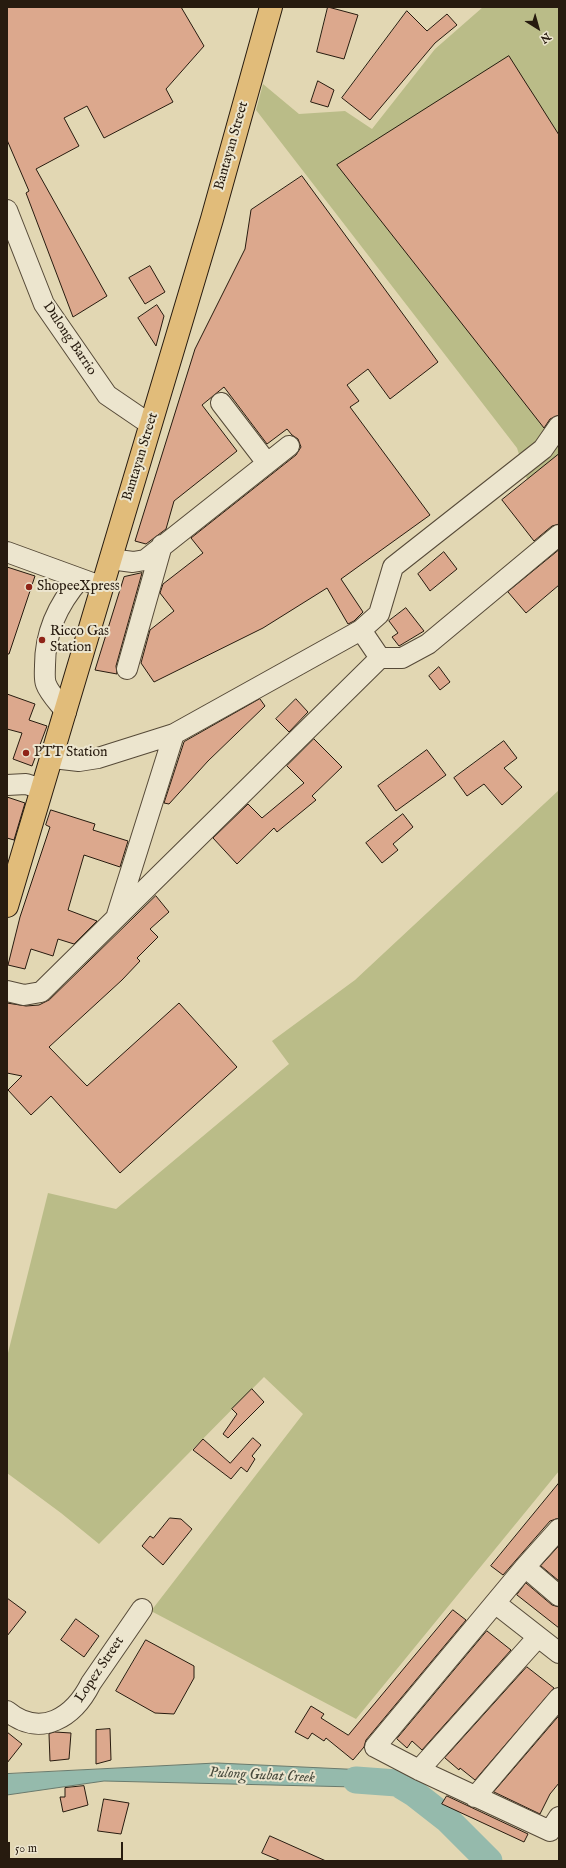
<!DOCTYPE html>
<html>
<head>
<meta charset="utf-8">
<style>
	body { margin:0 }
	#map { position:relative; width:566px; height:1868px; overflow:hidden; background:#e2d7b3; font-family:"IM FELL English",serif }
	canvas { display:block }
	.frame { position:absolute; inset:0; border:8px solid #271b0f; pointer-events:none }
	.north { position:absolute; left:518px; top:8px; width:40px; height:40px; -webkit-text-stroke:3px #ece5ce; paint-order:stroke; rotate:143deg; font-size:11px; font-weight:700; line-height:16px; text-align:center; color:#271b0f }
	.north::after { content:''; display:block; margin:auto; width:14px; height:18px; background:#271b0f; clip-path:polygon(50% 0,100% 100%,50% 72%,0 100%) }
	.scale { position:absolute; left:8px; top:1842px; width:115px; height:18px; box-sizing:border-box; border:2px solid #271b0f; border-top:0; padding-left:5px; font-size:12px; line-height:14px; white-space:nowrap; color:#271b0f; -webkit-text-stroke:3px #ece5ce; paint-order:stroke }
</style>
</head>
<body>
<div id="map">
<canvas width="566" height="1868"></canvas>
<div class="frame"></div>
<div class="north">N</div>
<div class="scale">50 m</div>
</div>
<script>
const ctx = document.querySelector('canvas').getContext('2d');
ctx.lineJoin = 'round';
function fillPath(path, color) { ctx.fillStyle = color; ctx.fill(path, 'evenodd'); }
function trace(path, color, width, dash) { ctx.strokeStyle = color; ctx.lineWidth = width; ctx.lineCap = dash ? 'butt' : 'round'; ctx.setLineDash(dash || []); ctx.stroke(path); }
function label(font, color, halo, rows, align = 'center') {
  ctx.font = font + ' "IM FELL English",serif'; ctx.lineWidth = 4; ctx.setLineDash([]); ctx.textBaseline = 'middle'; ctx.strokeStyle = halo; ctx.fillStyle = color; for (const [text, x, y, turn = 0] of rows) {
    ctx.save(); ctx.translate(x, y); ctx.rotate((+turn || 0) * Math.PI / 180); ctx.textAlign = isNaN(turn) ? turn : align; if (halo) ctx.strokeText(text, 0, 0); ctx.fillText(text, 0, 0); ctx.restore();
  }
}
const green = new Path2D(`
	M 483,7 L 559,7 L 559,579 L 517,448 L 256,110 L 263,84 L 299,114 L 345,111 L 372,129 L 435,49 Z
	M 559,790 L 559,1471 L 356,1719 L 151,1611 L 303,1414 L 264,1377 L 99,1544 L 61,1513 L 7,1473 L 7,1357 L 48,1193 L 116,1209 L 289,1064 L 272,1041 L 355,980 Z`);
const water = new Path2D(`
	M 217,1763 L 366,1770 L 438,1804 L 456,1815 L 498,1861 L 481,1861 L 398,1788 L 104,1781 L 7,1795 L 7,1774 Z`);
const river = new Path2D(`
	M 356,1780 L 397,1783 L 415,1794 L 447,1819 L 489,1861`);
const building = new Path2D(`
	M 7,7 L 181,7 L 204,46 L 166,89 L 173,102 L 104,138 L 87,106 L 64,118 L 79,146 L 36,169 L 107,296 L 73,317 L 26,193 L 29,191 L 7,140 Z
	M 328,7 L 358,15 L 344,59 L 317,52 Z
	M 407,11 L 427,31 L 447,14 L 457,25 L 435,43 L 370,120 L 342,98 Z
	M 509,56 L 559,135 L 559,415 L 550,419 L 544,428 L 337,165 Z
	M 318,81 L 334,90 L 328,107 L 311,102 Z
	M 302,176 L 438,362 L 390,399 L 368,369 L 347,385 L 359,401 L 350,407 L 430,515 L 341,579 L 363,612 L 354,621 L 348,624 L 327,588 L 263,628 L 154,682 L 141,663 L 150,630 L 174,611 L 160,593 L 163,584 L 203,553 L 191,538 L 296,455 L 301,447 L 298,439 L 292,435 L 287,429 L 267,444 L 224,387 L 202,405 L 237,451 L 174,501 L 166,529 L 146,544 L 135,541 L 195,349 L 245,249 L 251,210 Z
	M 150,266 L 165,292 L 145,304 L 129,278 Z
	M 157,305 L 164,316 L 156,346 L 138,318 Z
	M 559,454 L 559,524 L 552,526 L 534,541 L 502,500 Z
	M 559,550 L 559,585 L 526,613 L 508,592 Z
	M 444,552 L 457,569 L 430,591 L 418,574 Z
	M 7,567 L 35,576 L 9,654 L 7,654 Z
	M 142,573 L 116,666 L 117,674 L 95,670 L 124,577 Z
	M 406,608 L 424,631 L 399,646 L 392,637 L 398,633 L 389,621 Z
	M 439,667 L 450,682 L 440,690 L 429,676 Z
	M 7,694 L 35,704 L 29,720 L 47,726 L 32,766 L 13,759 L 22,733 L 7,729 Z
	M 260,699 L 265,706 L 208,761 L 169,804 L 164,803 L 184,742 Z
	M 296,699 L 308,712 L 289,732 L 276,719 Z
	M 314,739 L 342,767 L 312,796 L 316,800 L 277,832 L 274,828 L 237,864 L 213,838 L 248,804 L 262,818 L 304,783 L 287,766 Z
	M 504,741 L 517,758 L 504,768 L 522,787 L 502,805 L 484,784 L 467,796 L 454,778 Z
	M 427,750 L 446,775 L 396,811 L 378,786 Z
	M 7,797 L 25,803 L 14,840 L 7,838 Z
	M 51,810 L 95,824 L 93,830 L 128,841 L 120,867 L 84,855 L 68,910 L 97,921 L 74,944 L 58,939 L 53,956 L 31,949 L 25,969 L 8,965 L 20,917 L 50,827 L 46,825 Z
	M 403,814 L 413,827 L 393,844 L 398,850 L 382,863 L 366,843 Z
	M 156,896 L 169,912 L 150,929 L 158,937 L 137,958 L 140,961 L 122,980 L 49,1047 L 87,1086 L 179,1003 L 237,1067 L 120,1173 L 51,1096 L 31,1115 L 8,1090 L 22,1076 L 7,1073 L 7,1003 L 26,1006 L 39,1005 L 49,1000 Z
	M 252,1389 L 264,1402 L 228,1438 L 223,1434 L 237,1414 L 232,1409 Z
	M 253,1438 L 261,1445 L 252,1456 L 255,1459 L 247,1472 L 241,1467 L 231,1479 L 193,1450 L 203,1439 L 230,1463 Z
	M 559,1483 L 559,1518 L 550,1521 L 503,1575 L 491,1566 Z
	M 170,1518 L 181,1519 L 192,1529 L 163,1565 L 142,1546 L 150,1536 L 153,1538 Z
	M 559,1546 L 559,1581 L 541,1566 Z
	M 526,1583 L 552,1605 L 559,1607 L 559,1628 L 517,1595 Z
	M 7,1598 L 26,1612 L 7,1636 Z
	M 453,1610 L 466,1620 L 366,1740 L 364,1747 L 353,1760 L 326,1738 L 324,1741 L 312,1733 L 308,1739 L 295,1732 L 311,1706 L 324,1714 L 321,1718 L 348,1735 Z
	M 76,1619 L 99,1636 L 84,1657 L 61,1640 Z
	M 487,1631 L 511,1650 L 422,1750 L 412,1741 L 407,1748 L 397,1739 Z
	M 146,1640 L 194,1666 L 194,1678 L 174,1714 L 155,1713 L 116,1691 Z
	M 527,1667 L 554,1688 L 475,1780 L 460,1768 L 459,1770 L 445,1758 Z
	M 559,1716 L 559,1783 L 550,1794 L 540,1814 L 494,1792 Z
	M 110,1729 L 111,1760 L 96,1764 L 96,1730 Z
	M 7,1732 L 22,1744 L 7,1763 Z
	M 55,1732 L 71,1733 L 69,1759 L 50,1761 L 49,1734 Z
	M 84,1786 L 88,1805 L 63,1812 L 60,1797 L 65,1797 L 65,1788 Z
	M 447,1796 L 528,1834 L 524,1842 L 442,1804 Z
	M 104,1799 L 129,1803 L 121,1834 L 98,1831 Z
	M 270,1836 L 326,1861 L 281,1861 L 262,1853 Z`);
const minor = new Path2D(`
	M 7,210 L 44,304 L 107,395 L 151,425
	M 221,403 L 267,463
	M 7,552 L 92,583
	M 110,559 L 133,562 L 145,560 L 289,446
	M 361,630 L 380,658
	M 127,669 L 162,545
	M 66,712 C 60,704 49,693 46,684 C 44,679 45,671 45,665 C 45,632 58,604 80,579
	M 53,758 L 79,761 L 98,758 L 174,734 L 361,630 L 379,614 L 393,567 L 543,449 L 559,426
	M 7,785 L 26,784 L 42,789
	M 117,915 L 174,734
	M 7,991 L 24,995 L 41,992 L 380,658 L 402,658 L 428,644 L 559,535
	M 559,1529 L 525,1567 L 375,1747 L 419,1770 L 550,1831 L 559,1817
	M 525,1567 L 559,1596
	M 495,1603 L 559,1653
	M 7,1711 C 41,1739 74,1717 91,1683 L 142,1609
	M 419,1770 L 538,1637
	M 475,1797 L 559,1698`);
const major = new Path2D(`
	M 7,906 L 212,219 L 271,7`);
const markers = [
	[29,587,4,"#8f2418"],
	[42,640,4,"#8f2418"],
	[26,753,4,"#8f2418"]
];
const streetNames = [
	["Bantayan Street",232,146,-74],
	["Dulong Barrio",69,339,56],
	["Bantayan Street",141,457,-73],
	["Lopez Street",100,1670,-56]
];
const poiNames = [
	["ShopeeXpress",37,587],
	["Ricco Gas",50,632],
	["Station",50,648],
	["PTT Station",34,753]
];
const waterNames = [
	["Pulong Gubat Creek",262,1776,3]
];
fillPath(green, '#babc88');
fillPath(water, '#95baac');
trace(water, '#697a6d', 1);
trace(river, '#95baac', 27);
fillPath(building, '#dca88d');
trace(building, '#271b0f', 1);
trace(minor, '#564a38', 22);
trace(major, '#271b0f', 24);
trace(minor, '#ece5ce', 20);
trace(major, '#e1bc7a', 22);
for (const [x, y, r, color] of markers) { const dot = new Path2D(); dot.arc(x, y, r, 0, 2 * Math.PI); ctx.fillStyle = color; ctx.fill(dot); trace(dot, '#ece5ce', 1.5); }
label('14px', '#271b0f', '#ece5ce', streetNames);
label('14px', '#271b0f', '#ece5ce', poiNames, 'left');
label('italic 15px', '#484b3e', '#ece5ce', waterNames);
</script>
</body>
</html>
